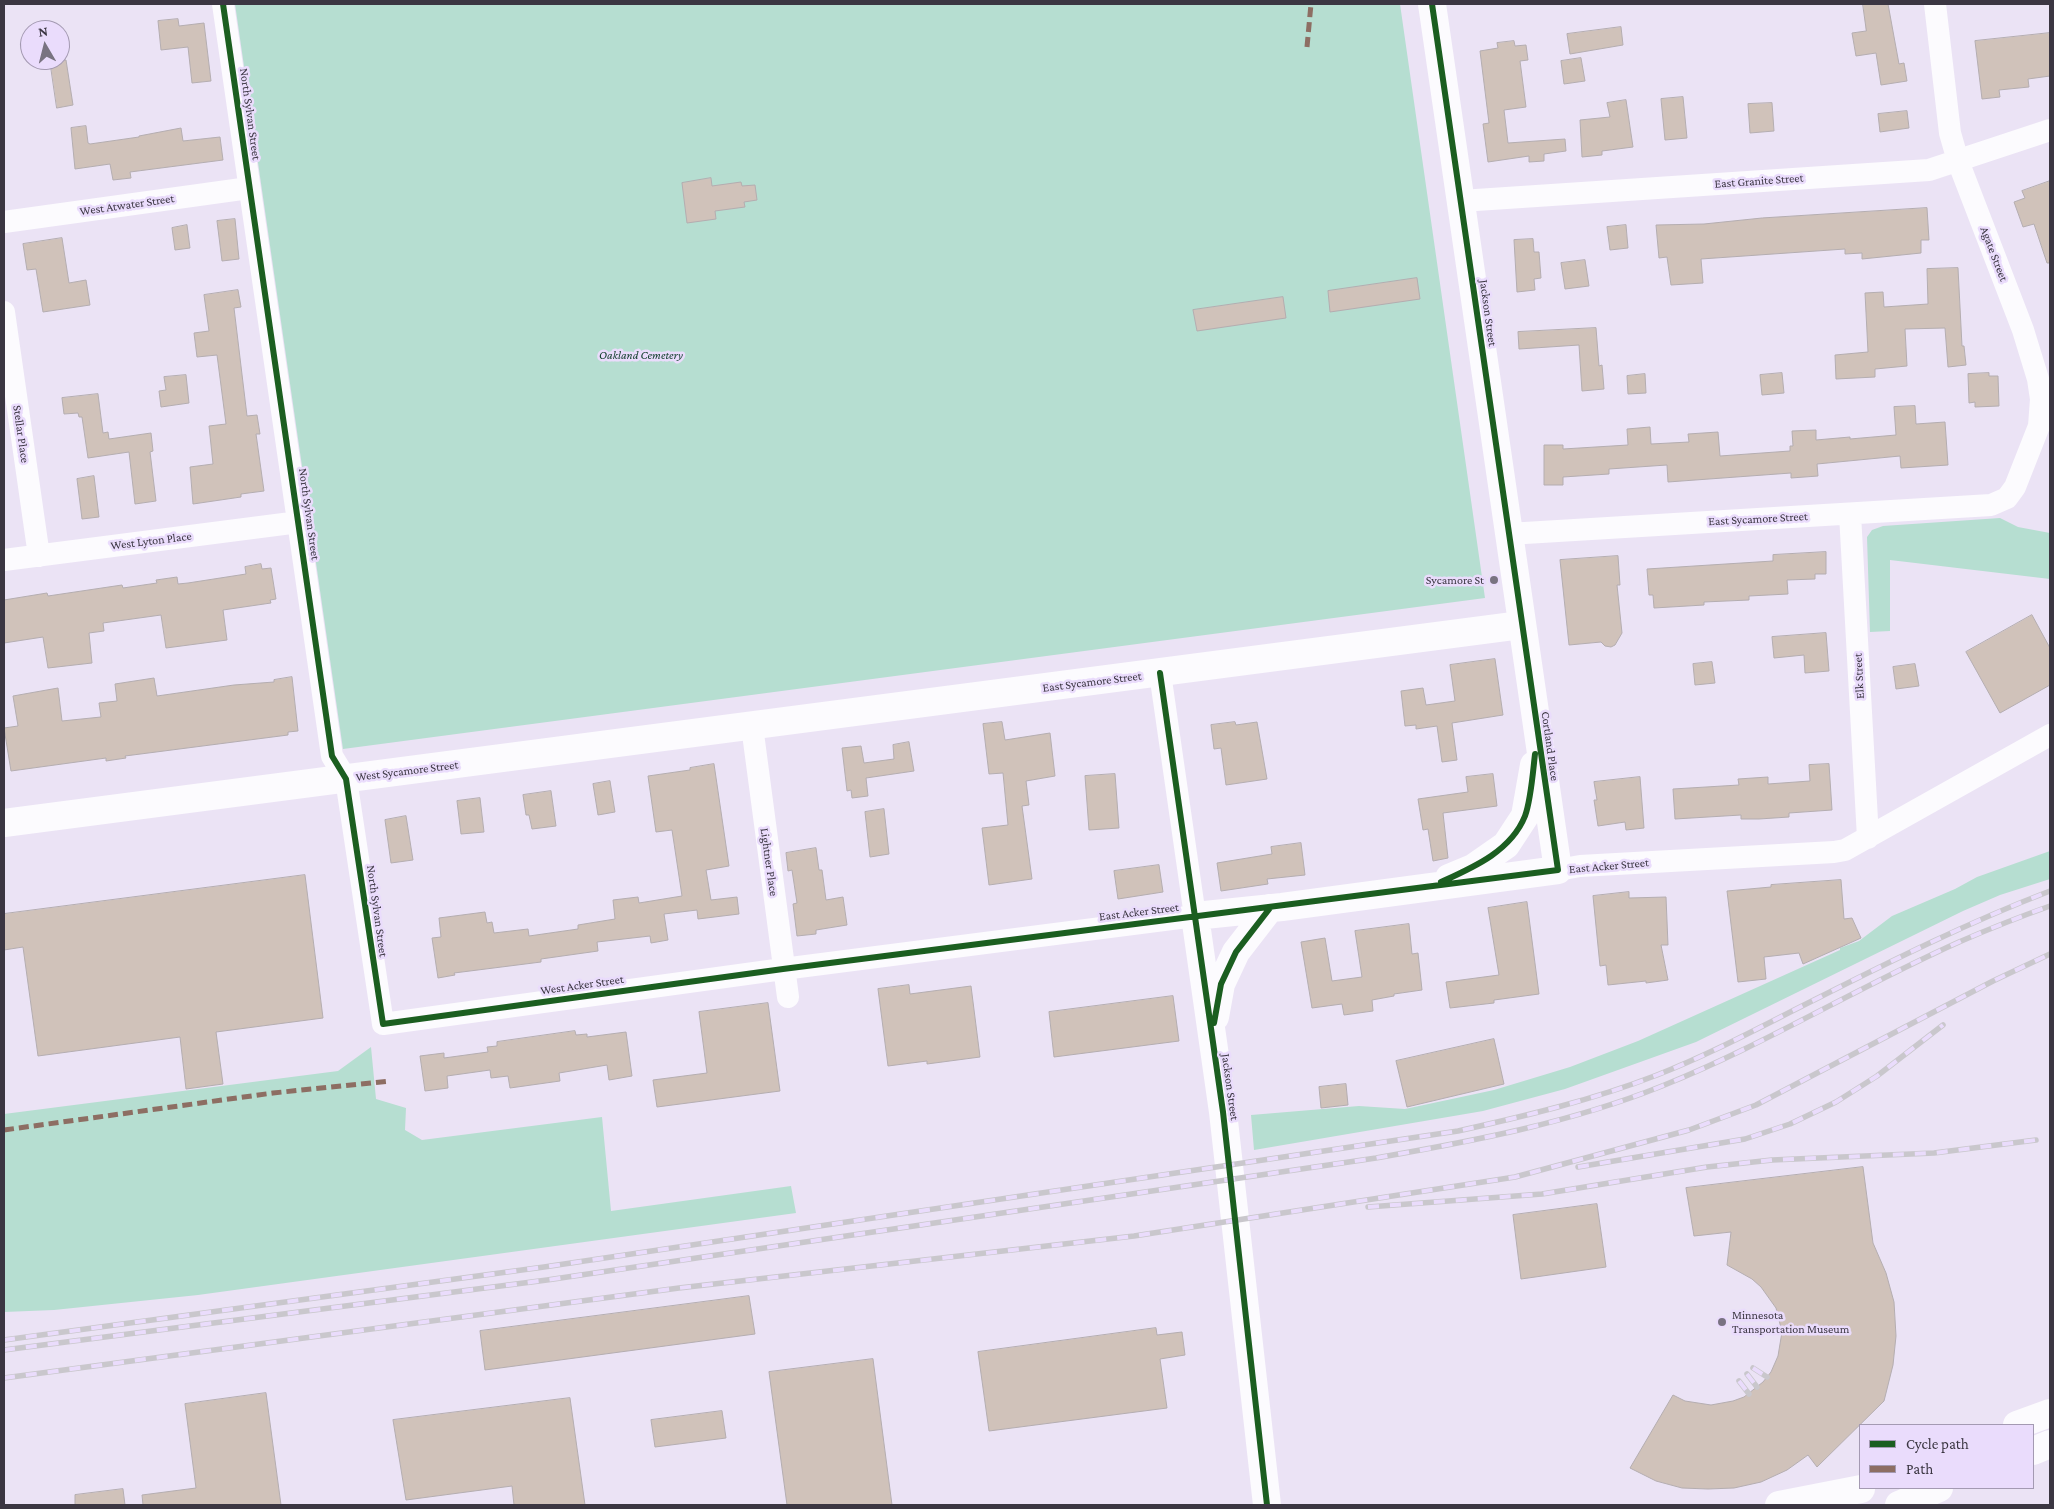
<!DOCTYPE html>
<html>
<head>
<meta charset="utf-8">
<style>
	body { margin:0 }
	#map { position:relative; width:2054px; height:1509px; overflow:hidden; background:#ebe3f5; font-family:"Crimson Pro",serif }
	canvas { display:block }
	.frame { position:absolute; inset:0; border:5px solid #3b3642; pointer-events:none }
	.legend { position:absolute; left:1859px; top:1424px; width:175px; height:65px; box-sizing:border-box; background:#eadcfc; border:1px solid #a49ab2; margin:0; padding:6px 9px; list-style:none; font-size:15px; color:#3b3642 }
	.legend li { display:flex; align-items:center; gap:10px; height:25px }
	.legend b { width:25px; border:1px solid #a49ab2 }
	.north { position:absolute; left:20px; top:20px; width:50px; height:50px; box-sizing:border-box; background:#eadcfc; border:1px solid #a49ab2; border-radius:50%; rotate:352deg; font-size:14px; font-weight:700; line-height:20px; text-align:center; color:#3b3642 }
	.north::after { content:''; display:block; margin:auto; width:18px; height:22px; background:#797381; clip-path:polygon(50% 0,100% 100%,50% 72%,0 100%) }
</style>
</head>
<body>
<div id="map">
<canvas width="2054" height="1509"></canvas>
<div class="frame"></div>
<ul class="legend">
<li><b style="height:6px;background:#1b5e20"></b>Cycle path</li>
<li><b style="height:6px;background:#8d6e63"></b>Path</li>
</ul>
<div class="north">N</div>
</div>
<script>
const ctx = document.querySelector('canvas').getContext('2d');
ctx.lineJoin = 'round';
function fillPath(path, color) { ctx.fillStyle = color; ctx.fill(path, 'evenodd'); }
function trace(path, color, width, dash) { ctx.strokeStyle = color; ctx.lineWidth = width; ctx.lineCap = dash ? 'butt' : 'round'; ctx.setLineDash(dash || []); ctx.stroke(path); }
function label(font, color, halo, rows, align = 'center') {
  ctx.font = font + ' "Crimson Pro",serif'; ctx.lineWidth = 5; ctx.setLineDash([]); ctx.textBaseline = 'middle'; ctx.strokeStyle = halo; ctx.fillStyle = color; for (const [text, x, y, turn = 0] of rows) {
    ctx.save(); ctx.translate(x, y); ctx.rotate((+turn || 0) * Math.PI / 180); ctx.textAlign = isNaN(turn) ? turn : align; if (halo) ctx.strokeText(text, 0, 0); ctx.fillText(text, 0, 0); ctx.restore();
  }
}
const green = new Path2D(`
	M 235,4 L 1400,4 L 1485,598 L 343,749 Z
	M 2000,518 L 2018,527 L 2050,533 L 2050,579 L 1890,560 L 1890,631 L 1870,632 L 1867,537 L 1872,530 L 1883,526 Z
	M 2050,851 L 2050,879 L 2000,895 L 1963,911 L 1696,1042 L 1565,1089 L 1483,1111 L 1254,1150 L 1251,1115 L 1359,1106 L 1405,1109 L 1494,1090 L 1570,1067 L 1638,1041 L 1840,950 L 1840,948 L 1859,941 L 1892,916 L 1955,889 L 1977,877 Z
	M 371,1047 L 376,1099 L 406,1108 L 405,1130 L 422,1140 L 602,1117 L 611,1211 L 791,1186 L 796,1213 L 198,1295 L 54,1310 L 4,1312 L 4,1114 L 338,1071 Z`);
const building = new Path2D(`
	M 1863,4 L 1888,4 L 1899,64 L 1904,63 L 1907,81 L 1881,85 L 1876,53 L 1856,56 L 1852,33 L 1866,31 Z
	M 178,19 L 179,26 L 204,23 L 211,81 L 192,83 L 188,47 L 161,50 L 158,21 Z
	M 1621,27 L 1623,45 L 1570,54 L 1567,34 Z
	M 2050,33 L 2050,76 L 2028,79 L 2029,87 L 1999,90 L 2000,97 L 1982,99 L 1975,41 Z
	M 1514,41 L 1515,46 L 1526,45 L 1528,60 L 1520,61 L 1526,107 L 1504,110 L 1508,143 L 1565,139 L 1566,151 L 1544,154 L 1544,161 L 1529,162 L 1529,156 L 1488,162 L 1483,124 L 1489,123 L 1480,51 L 1498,48 L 1497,43 Z
	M 1581,58 L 1585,81 L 1564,84 L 1561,61 Z
	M 50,60 L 66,60 L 73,105 L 57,108 Z
	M 1683,97 L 1687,138 L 1665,140 L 1661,99 Z
	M 1626,100 L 1633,147 L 1602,151 L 1602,155 L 1582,157 L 1580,120 L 1610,117 L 1607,103 Z
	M 1772,103 L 1774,131 L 1750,133 L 1748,104 Z
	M 1907,111 L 1909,128 L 1880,132 L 1878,114 Z
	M 86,126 L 88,143 L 90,144 L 139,137 L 139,136 L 181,128 L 183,141 L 220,137 L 223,160 L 130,172 L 131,178 L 113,180 L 110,164 L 75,169 L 71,128 Z
	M 711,178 L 712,186 L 741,182 L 742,186 L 755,185 L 757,200 L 744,202 L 745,207 L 715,211 L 716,219 L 687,223 L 682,183 Z
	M 2050,181 L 2050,263 L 2047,263 L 2034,224 L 2023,227 L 2014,202 L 2025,198 L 2022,191 Z
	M 1927,208 L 1929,240 L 1921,240 L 1921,253 L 1862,259 L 1862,253 L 1845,254 L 1845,249 L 1701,259 L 1703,283 L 1671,285 L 1667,257 L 1659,258 L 1656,225 L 1704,224 L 1762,218 Z
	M 235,219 L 239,259 L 222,261 L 217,221 Z
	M 187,225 L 190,248 L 175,250 L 172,228 Z
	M 1626,225 L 1628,248 L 1610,250 L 1607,227 Z
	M 62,238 L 69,283 L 86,280 L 90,305 L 43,312 L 36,269 L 27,270 L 23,244 Z
	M 1533,239 L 1534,252 L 1539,252 L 1541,278 L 1534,279 L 1535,290 L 1517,292 L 1514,240 Z
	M 1585,260 L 1589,286 L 1565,289 L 1561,263 Z
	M 1958,268 L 1962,346 L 1964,346 L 1966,365 L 1948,367 L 1945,328 L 1905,329 L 1907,366 L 1875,369 L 1875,377 L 1836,379 L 1835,355 L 1868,352 L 1865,293 L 1883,292 L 1884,307 L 1928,304 L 1927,269 Z
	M 1417,278 L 1420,299 L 1330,312 L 1328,291 Z
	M 238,290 L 241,307 L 234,308 L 247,416 L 257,415 L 260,434 L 256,434 L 264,491 L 241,494 L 241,497 L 193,504 L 190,467 L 213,464 L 209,426 L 226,424 L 217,355 L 197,357 L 194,333 L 209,331 L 204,295 Z
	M 1283,297 L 1286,318 L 1197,331 L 1193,310 Z
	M 1596,328 L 1599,366 L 1602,365 L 1604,389 L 1582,391 L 1579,345 L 1519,349 L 1518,332 Z
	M 1782,373 L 1784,393 L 1762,395 L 1760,375 Z
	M 1989,373 L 1989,376 L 1998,376 L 1999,406 L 1975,407 L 1975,402 L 1969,403 L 1968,374 Z
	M 1645,374 L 1646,393 L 1628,394 L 1627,376 Z
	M 186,375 L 189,403 L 161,407 L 159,391 L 166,390 L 164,377 Z
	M 98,394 L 103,433 L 108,432 L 109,439 L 151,433 L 153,451 L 150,452 L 156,501 L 135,504 L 129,452 L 88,458 L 82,417 L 79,417 L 78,413 L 64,414 L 62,398 Z
	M 1915,406 L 1916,424 L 1945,422 L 1948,465 L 1901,468 L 1900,456 L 1817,464 L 1818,476 L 1791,478 L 1791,473 L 1668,482 L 1667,465 L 1609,469 L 1609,474 L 1563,477 L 1563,485 L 1544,485 L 1544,445 L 1563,445 L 1563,449 L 1628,445 L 1627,429 L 1650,427 L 1651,444 L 1689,442 L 1688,434 L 1718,432 L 1720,456 L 1790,451 L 1790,446 L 1793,446 L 1792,431 L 1816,430 L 1816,440 L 1850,437 L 1850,439 L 1896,435 L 1894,407 Z
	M 94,476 L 99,517 L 82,519 L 77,479 Z
	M 1826,552 L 1826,574 L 1815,574 L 1815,579 L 1787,580 L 1788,594 L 1749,596 L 1749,600 L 1704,602 L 1704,605 L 1654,608 L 1653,595 L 1649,595 L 1647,569 L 1773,561 L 1773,555 Z
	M 1618,556 L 1620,585 L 1617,585 L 1622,633 L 1615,645 L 1611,647 L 1605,646 L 1601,642 L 1569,645 L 1560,560 Z
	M 261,564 L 262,569 L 271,568 L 276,599 L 270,600 L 271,603 L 223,610 L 227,640 L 166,648 L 161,615 L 103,623 L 104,631 L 89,633 L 92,663 L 48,668 L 43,637 L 4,643 L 4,600 L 47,593 L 48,596 L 122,585 L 123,588 L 157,583 L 156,580 L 177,577 L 178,584 L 188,583 L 246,574 L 245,567 Z
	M 2032,615 L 2050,648 L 2050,685 L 2000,713 L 1966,652 Z
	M 1826,633 L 1829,671 L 1805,673 L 1804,655 L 1774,658 L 1772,637 Z
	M 1495,659 L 1503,715 L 1452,723 L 1457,760 L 1442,762 L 1437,726 L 1416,729 L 1416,725 L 1405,726 L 1401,691 L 1423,688 L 1426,705 L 1455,701 L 1450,665 Z
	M 1712,662 L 1715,683 L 1695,685 L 1693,664 Z
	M 1915,664 L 1919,686 L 1896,689 L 1893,667 Z
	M 292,677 L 298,731 L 288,732 L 288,735 L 125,756 L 126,758 L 106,761 L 106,758 L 11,771 L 4,728 L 18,726 L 13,696 L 58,688 L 62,721 L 101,717 L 99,703 L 117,701 L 115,684 L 154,678 L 157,696 L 234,685 L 274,682 L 274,680 Z
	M 1002,722 L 1005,740 L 1050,733 L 1055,776 L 1026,781 L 1029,805 L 1022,806 L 1032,879 L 989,885 L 982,828 L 1008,825 L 1003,773 L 989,774 L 983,724 Z
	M 1235,722 L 1236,725 L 1257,722 L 1267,779 L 1226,785 L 1221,748 L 1214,749 L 1211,725 Z
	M 909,742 L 914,771 L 866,778 L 868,796 L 852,798 L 851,790 L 847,791 L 842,748 L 861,746 L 864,763 L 894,759 L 893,745 Z
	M 714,764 L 729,866 L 706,870 L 711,900 L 737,897 L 739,914 L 698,919 L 697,910 L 664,914 L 668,940 L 651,943 L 650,936 L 597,942 L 598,951 L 541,959 L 541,962 L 454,973 L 455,975 L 438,978 L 432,938 L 441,937 L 439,918 L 485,912 L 487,923 L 492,922 L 494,933 L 528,929 L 529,936 L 578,929 L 578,925 L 615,919 L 613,900 L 638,897 L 639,903 L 682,896 L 672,830 L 656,832 L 648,776 L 690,770 L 690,768 Z
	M 1829,764 L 1832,810 L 1789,813 L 1789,817 L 1759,819 L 1741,819 L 1741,815 L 1675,819 L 1673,789 L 1739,785 L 1738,779 L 1768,777 L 1768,784 L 1810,781 L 1809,765 Z
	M 1115,774 L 1119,828 L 1089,830 L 1085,776 Z
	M 1493,774 L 1497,806 L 1443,813 L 1448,858 L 1433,861 L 1428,829 L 1423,830 L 1418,799 L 1468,792 L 1466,777 Z
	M 1640,777 L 1644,828 L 1626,830 L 1625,822 L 1598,826 L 1594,800 L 1597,800 L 1594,782 Z
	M 610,781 L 615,812 L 598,815 L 593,784 Z
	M 551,791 L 556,826 L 532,829 L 529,815 L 526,815 L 523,795 Z
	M 480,798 L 484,832 L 461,834 L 457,801 Z
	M 884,809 L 889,854 L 870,857 L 865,812 Z
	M 406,816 L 413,860 L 391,863 L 385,820 Z
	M 1301,843 L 1305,875 L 1267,879 L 1268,884 L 1221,891 L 1217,863 L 1272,854 L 1271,847 Z
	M 816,848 L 819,870 L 822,870 L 826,900 L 843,897 L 847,925 L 816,930 L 816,934 L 797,936 L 793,904 L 797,903 L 792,870 L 788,871 L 786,853 Z
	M 1159,865 L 1163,892 L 1118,899 L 1114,871 Z
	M 305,875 L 323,1018 L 216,1032 L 223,1084 L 186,1089 L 180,1037 L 38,1056 L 23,947 L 4,950 L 4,914 Z
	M 1841,880 L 1844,919 L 1852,918 L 1861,938 L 1803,964 L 1799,953 L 1764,957 L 1766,979 L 1738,982 L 1727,891 L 1771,887 L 1771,885 Z
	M 1629,892 L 1629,898 L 1666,897 L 1668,945 L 1661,945 L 1668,980 L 1646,983 L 1646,981 L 1608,985 L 1606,965 L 1600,966 L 1593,896 Z
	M 1527,902 L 1539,994 L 1494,1000 L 1494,1003 L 1450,1008 L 1446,982 L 1499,975 L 1488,908 Z
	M 1409,924 L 1412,954 L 1418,953 L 1422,990 L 1394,994 L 1394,996 L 1372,1000 L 1373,1011 L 1344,1015 L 1342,1004 L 1312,1008 L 1301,942 L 1325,938 L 1332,981 L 1362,977 L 1355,931 Z
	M 909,985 L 910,994 L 971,986 L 980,1057 L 927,1064 L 927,1061 L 888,1066 L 878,989 Z
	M 1173,996 L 1179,1041 L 1054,1057 L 1049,1012 Z
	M 768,1003 L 780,1091 L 657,1107 L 653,1080 L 707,1073 L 699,1012 Z
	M 575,1031 L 576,1035 L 587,1034 L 587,1037 L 626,1032 L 632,1076 L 609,1080 L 607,1065 L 559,1073 L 560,1081 L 510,1088 L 508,1076 L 491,1078 L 490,1070 L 447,1076 L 448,1088 L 425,1091 L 420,1056 L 444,1053 L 444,1058 L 488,1052 L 487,1047 L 497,1046 L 497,1042 Z
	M 1494,1039 L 1504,1084 L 1407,1107 L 1396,1061 Z
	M 1346,1084 L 1348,1105 L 1321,1108 L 1319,1087 Z
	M 1863,1167 L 1873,1243 L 1886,1273 L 1894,1302 L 1896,1336 L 1893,1365 L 1884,1401 L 1817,1467 L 1808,1455 L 1787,1470 L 1761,1482 L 1734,1488 L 1708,1489 L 1682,1488 L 1656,1481 L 1630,1468 L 1673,1395 L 1685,1401 L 1711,1405 L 1733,1401 L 1744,1397 L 1763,1382 L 1771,1372 L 1778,1356 L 1782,1332 L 1776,1308 L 1761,1287 L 1752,1279 L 1727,1265 L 1731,1232 L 1694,1236 L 1686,1188 Z
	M 1597,1204 L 1606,1267 L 1521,1279 L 1513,1215 Z
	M 749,1296 L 755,1334 L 485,1370 L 480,1331 Z
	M 1156,1328 L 1157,1335 L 1182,1332 L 1185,1355 L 1160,1359 L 1167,1408 L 989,1431 L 978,1352 Z
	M 873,1359 L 892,1505 L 787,1505 L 769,1372 Z
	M 266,1393 L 281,1505 L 143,1505 L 142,1495 L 196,1488 L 185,1404 Z
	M 570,1398 L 585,1505 L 514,1505 L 512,1486 L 406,1500 L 393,1420 Z
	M 722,1411 L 726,1438 L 655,1447 L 651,1420 Z
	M 123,1489 L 125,1505 L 75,1505 L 75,1495 Z`);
const street = new Path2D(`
	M 223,4 L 332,756 L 346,779 L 383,1024 L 783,969 L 1195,916 L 1160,673
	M 1461,201 L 1929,170 L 2050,130
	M 4,222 L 249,188
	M 4,312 L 39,556
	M 1850,514 L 1868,838
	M 1508,534 L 1991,505 L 2007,498 L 2015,487 L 2039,426 L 2041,399 L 2038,379 L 2023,330 L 1958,161 L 1950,133 L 1935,4
	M 4,560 L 299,522
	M 752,726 L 788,997
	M 1558,870 L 1580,866 L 1834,852 L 1845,850 L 2050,735`);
const secondary = new Path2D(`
	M 4,823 L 1521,625
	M 1449,878 L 1473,868 L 1506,845 L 1525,816 L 1534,765
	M 1215,1017 L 1221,984 L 1236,952 L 1270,908
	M 2017,1425 L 2050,1413
	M 2033,1451 L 2050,1444
	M 1267,1505 L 1223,1112 L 1195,916 L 1282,907 L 1558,870 L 1432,4
	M 1779,1505 L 1861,1489
	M 1899,1505 L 1939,1488`);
const rail = new Path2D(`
	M 1578,1167 L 1745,1139 L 1790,1124 L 1836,1102 L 1877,1076 L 1943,1025
	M 1368,1207 L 1542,1194 L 1707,1167 L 1772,1160 L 1934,1153 L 2036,1140
	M 4,1340 L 544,1267 L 1458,1131 C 1525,1116 1593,1100 1657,1075 C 1711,1054 1762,1026 1814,1000 C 1891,961 1969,922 2050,891
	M 4,1350 L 547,1280 L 1376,1158 C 1473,1141 1570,1123 1662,1086 C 1764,1045 1858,987 1959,942 C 1989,929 2019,917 2050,906
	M 1753,1368 L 1767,1377
	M 1747,1374 L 1757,1387
	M 4,1378 L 679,1288 L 1134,1236 L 1515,1177 L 1689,1130 L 1756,1105 L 1993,981 L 2050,954
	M 1739,1381 L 1749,1394`);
const quiet = new Path2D(`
	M 1307,47 L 1311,4
	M 4,1130 L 273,1093 L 390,1081`);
const cycleway = new Path2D(`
	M 223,4 L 332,756 L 346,779 L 383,1024 L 783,969 L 1558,870 L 1432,4
	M 1160,673 L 1223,1112 L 1267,1505
	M 1441,882 C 1474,867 1511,851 1525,816 C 1531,800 1533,771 1535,754
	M 1214,1023 L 1221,984 L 1236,952 L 1270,908`);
const markers = [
	[1494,580,5,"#797381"],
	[1722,1322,5,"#797381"]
];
const streetNames = [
	["North Sylvan Street",250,114,82],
	["East Granite Street",1759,181,-4],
	["West Atwater Street",127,205,-8],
	["Agate Street",1994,254,69],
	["Jackson Street",1488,313,82],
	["Stellar Place",21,434,82],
	["North Sylvan Street",309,514,82],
	["East Sycamore Street",1758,519,-3],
	["West Lyton Place",151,541,-7],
	["Elk Street",1859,676,-93],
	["East Sycamore Street",1092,682,-7],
	["Cortland Place",1550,746,82],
	["West Sycamore Street",407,771,-7],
	["Lightner Place",769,862,82],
	["East Acker Street",1609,866,-5],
	["North Sylvan Street",377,911,82],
	["East Acker Street",1139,912,-7],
	["West Acker Street",582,985,-8],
	["Jackson Street",1230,1087,82]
];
const parkNames = [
	["Oakland Cemetery",641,355]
];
const poiNames = [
	["Sycamore St",1484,580],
	["Minnesota",1732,1315,"left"],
	["Transportation Museum",1732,1329,"left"]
];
fillPath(green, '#b6ded1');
fillPath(building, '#d0c2ba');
trace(building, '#b4adb0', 1);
trace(street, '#fcfbfe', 22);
trace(secondary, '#fcfbfe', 28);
trace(rail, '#c9c7cc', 5.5);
trace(rail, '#eadcfc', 4, [11]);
trace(quiet, '#8d6e63', 5, [10, 5]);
trace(cycleway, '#1b5e20', 6);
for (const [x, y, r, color] of markers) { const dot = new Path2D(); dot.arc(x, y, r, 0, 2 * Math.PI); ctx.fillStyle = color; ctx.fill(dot); trace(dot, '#eadcfc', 2); }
label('12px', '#3b3642', '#eadcfc', streetNames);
label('italic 12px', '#0e3c29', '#eadcfc', parkNames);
label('12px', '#3b3642', '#eadcfc', poiNames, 'right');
</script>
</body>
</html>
